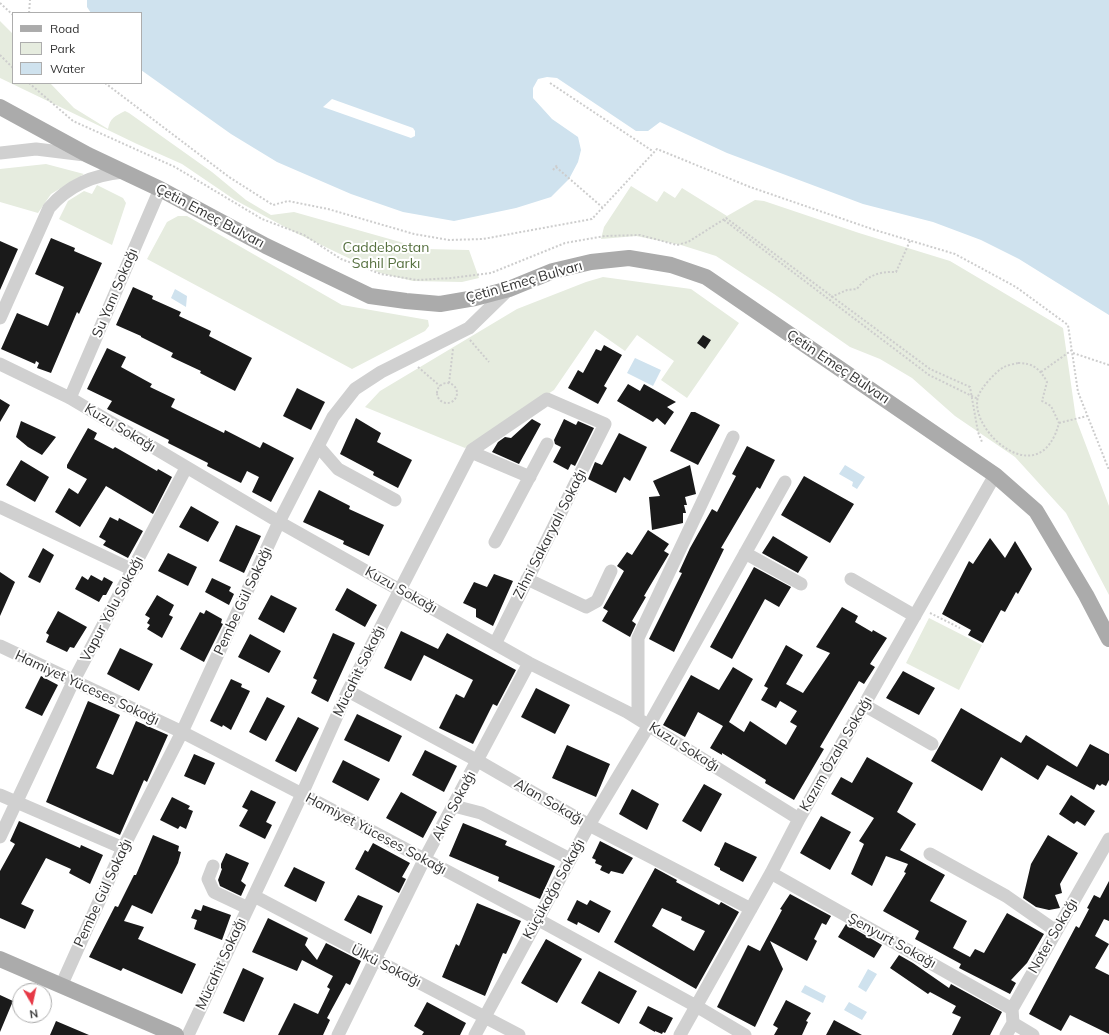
<!DOCTYPE html>
<html>
<head>
<meta charset="utf-8">
<style>
	body { margin:0 }
	#map { position:relative; width:1109px; height:1035px; overflow:hidden; background:#fff; font-family:Mulish,sans-serif }
	canvas { display:block }
	.legend { position:absolute; left:12px; top:12px; width:130px; height:72px; box-sizing:border-box; background:#fff; border:1px solid #adadad; margin:0; padding:5px 7px; list-style:none; font-size:12px; color:#333 }
	.legend li { display:flex; align-items:center; gap:8px; height:20px }
	.legend b { width:20px; border:1px solid #adadad }
	.north { position:absolute; left:12px; top:983px; width:40px; height:40px; box-sizing:border-box; background:#fff; border:1px solid #adadad; border-radius:50%; rotate:171deg; font-size:11px; font-weight:700; line-height:16px; text-align:center; color:#333 }
	.north::after { content:''; display:block; margin:auto; width:14px; height:18px; background:#e63946; clip-path:polygon(50% 0,100% 100%,50% 72%,0 100%) }
</style>
</head>
<body>
<div id="map">
<canvas width="1109" height="1035"></canvas>
<ul class="legend">
<li><b style="height:5px;background:#ababab"></b>Road</li>
<li><b style="height:11px;background:#e6ecdf"></b>Park</li>
<li><b style="height:11px;background:#cfe2ee"></b>Water</li>
</ul>
<div class="north">N</div>
</div>
<script>
const ctx = document.querySelector('canvas').getContext('2d');
ctx.lineJoin = 'round';
function fillPath(path, color) { ctx.fillStyle = color; ctx.fill(path, 'evenodd'); }
function trace(path, color, width, dash) { ctx.strokeStyle = color; ctx.lineWidth = width; ctx.lineCap = dash ? 'butt' : 'round'; ctx.setLineDash(dash || []); ctx.stroke(path); }
function label(font, color, halo, rows, align = 'center') {
  ctx.font = font + ' Mulish,sans-serif'; ctx.lineWidth = 4; ctx.setLineDash([]); ctx.textBaseline = 'middle'; ctx.strokeStyle = halo; ctx.fillStyle = color; for (const [text, x, y, turn = 0] of rows) {
    ctx.save(); ctx.translate(x, y); ctx.rotate((+turn || 0) * Math.PI / 180); ctx.textAlign = isNaN(turn) ? turn : align; if (halo) ctx.strokeText(text, 0, 0); ctx.fillText(text, 0, 0); ctx.restore();
  }
}
const green = new Path2D(`
	M 0,21 L 13,34 L 13,83 L 50,83 L 74,108 L 108,129 C 110,118 115,116 125,111 L 129,113 L 212,172 L 246,200 L 271,215 L 294,212 L 425,249 L 469,250 L 479,278 L 462,282 L 413,281 L 380,273 L 296,233 L 235,200 L 182,164 L 137,144 L 0,78 Z
	M 46,164 L 84,174 L 51,194 L 38,213 L 0,202 L 0,169 Z
	M 97,185 L 123,198 L 126,203 L 112,245 L 59,219 L 68,201 L 84,191 L 92,194 Z
	M 631,186 L 657,202 L 664,191 L 675,198 L 682,188 L 727,216 L 755,200 L 764,201 L 859,233 L 950,261 L 1063,328 L 1076,419 L 1109,506 L 1109,595 L 1066,513 L 1015,457 L 955,416 L 912,378 L 880,359 L 850,347 L 774,294 L 716,256 L 681,245 L 636,236 L 601,239 L 604,227 Z
	M 178,216 L 187,216 L 342,305 L 428,320 L 429,326 L 425,331 L 352,369 L 147,259 L 167,222 Z
	M 603,277 L 691,289 L 739,323 L 687,398 L 661,380 L 674,361 L 637,335 L 625,351 L 595,330 L 554,390 L 465,448 L 365,407 L 380,391 L 517,309 L 586,282 Z
	M 929,618 L 982,645 L 959,690 L 906,663 Z`);
const water = new Path2D(`
	M 87,0 L 1109,0 L 1109,315 L 1019,259 L 981,240 L 933,222 L 863,204 L 727,153 L 660,122 L 648,131 L 636,131 L 557,78 L 547,77 L 538,79 L 533,88 L 533,98 L 552,119 L 578,137 L 581,150 L 578,162 L 569,179 L 551,197 L 516,208 L 454,221 L 403,212 L 351,194 L 277,162 L 231,134 L 141,70 L 141,13 L 91,13 L 87,7 Z
	M 175,289 L 187,296 L 186,307 L 171,298 Z
	M 635,358 L 661,370 L 653,386 L 627,373 Z
	M 845,465 L 865,477 L 857,489 L 852,486 L 853,482 L 839,474 Z
	M 868,969 L 877,974 L 866,992 L 858,987 Z
	M 805,985 L 826,996 L 823,1003 L 801,992 Z
	M 849,1002 L 867,1012 L 862,1020 L 844,1010 Z`);
const pier = new Path2D(`
	M 332,99 L 413,128 L 415,131 L 415,136 L 411,138 L 323,107 Z`);
const building = new Path2D(`
	M 51,238 L 75,248 L 74,251 L 102,263 L 79,314 L 77,312 L 51,373 L 37,368 L 39,363 L 36,361 L 35,364 L 1,349 L 17,313 L 48,326 L 64,287 L 35,274 Z
	M 0,241 L 18,249 L 0,290 Z
	M 133,287 L 153,296 L 152,299 L 181,312 L 179,316 L 211,331 L 209,336 L 252,358 L 235,391 L 200,373 L 201,371 L 171,357 L 173,353 L 141,337 L 141,336 L 116,325 Z
	M 703,335 L 711,340 L 705,349 L 697,343 Z
	M 604,345 L 622,355 L 604,386 L 607,388 L 598,404 L 568,388 L 578,370 L 583,373 L 596,349 L 601,351 Z
	M 107,348 L 126,357 L 121,367 L 152,384 L 150,387 L 175,399 L 171,407 L 224,433 L 225,430 L 260,448 L 263,442 L 294,458 L 271,502 L 252,492 L 259,477 L 247,471 L 241,483 L 207,466 L 208,463 L 168,443 L 169,440 L 107,409 L 112,401 L 87,389 Z
	M 628,384 L 640,391 L 644,384 L 676,402 L 667,407 L 674,412 L 665,425 L 657,418 L 653,422 L 617,401 Z
	M 297,388 L 325,402 L 311,430 L 283,416 Z
	M 0,399 L 10,405 L 0,422 Z
	M 691,412 L 695,412 L 720,425 L 698,465 L 670,451 Z
	M 356,418 L 381,433 L 377,442 L 412,460 L 398,488 L 373,475 L 374,472 L 340,454 Z
	M 532,419 L 541,424 L 519,464 L 492,452 L 498,442 L 505,437 L 511,438 Z
	M 564,419 L 576,425 L 578,421 L 594,428 L 575,466 L 571,464 L 568,470 L 553,462 L 561,447 L 555,444 L 554,440 Z
	M 21,421 L 56,437 L 42,455 L 28,447 L 16,437 Z
	M 88,428 L 97,433 L 94,439 L 113,449 L 115,447 L 157,471 L 158,469 L 172,477 L 153,514 L 106,486 L 80,527 L 55,512 L 69,488 L 78,494 L 87,479 L 67,468 L 67,465 Z
	M 619,433 L 647,447 L 630,481 L 624,477 L 616,493 L 588,479 L 595,462 L 602,465 Z
	M 747,446 L 775,460 L 760,489 L 757,487 L 721,548 L 724,549 L 674,652 L 649,639 L 682,573 L 679,572 L 690,548 L 712,509 L 717,512 L 736,476 L 732,474 Z
	M 21,460 L 49,477 L 35,502 L 6,485 Z
	M 690,465 L 696,494 L 685,497 L 687,505 L 684,505 L 686,513 L 683,513 L 683,523 L 652,530 L 649,497 L 660,496 L 653,481 Z
	M 804,476 L 854,504 L 830,543 L 781,515 Z
	M 319,490 L 350,506 L 349,509 L 384,525 L 369,556 L 343,544 L 344,541 L 303,522 Z
	M 191,506 L 219,522 L 208,542 L 179,527 Z
	M 110,517 L 118,521 L 119,518 L 143,531 L 128,558 L 103,545 L 106,541 L 99,537 Z
	M 236,525 L 261,536 L 244,573 L 219,561 Z
	M 648,530 L 669,544 L 664,551 L 669,554 L 644,596 L 646,597 L 632,621 L 636,624 L 630,637 L 602,621 L 608,611 L 603,608 L 624,571 L 617,566 L 627,552 L 632,555 Z
	M 773,536 L 808,557 L 798,573 L 762,553 Z
	M 990,538 L 1005,558 L 1015,541 L 1032,569 L 1018,594 L 1016,592 L 1005,612 L 1001,610 L 983,643 L 968,635 L 971,630 L 942,614 L 969,561 L 973,564 Z
	M 43,548 L 54,555 L 40,583 L 28,577 Z
	M 168,553 L 197,567 L 188,586 L 158,571 Z
	M 754,567 L 791,587 L 779,607 L 765,599 L 732,659 L 710,647 Z
	M 0,572 L 15,582 L 0,616 Z
	M 494,574 L 513,581 L 493,626 L 476,617 L 476,609 L 463,603 L 474,582 L 487,587 Z
	M 91,575 L 102,581 L 104,577 L 113,582 L 106,595 L 103,595 L 99,602 L 75,589 L 82,576 L 88,580 Z
	M 212,578 L 231,587 L 229,591 L 234,594 L 229,605 L 205,592 Z
	M 347,588 L 377,605 L 365,627 L 335,610 Z
	M 157,595 L 174,605 L 169,615 L 173,617 L 162,638 L 147,629 L 150,625 L 147,623 L 150,618 L 145,615 Z
	M 271,595 L 297,608 L 284,633 L 258,619 Z
	M 842,607 L 858,616 L 855,622 L 872,632 L 873,630 L 887,638 L 870,664 L 875,667 L 864,684 L 859,681 L 820,747 L 824,749 L 794,800 L 765,783 L 766,780 L 722,753 L 722,755 L 710,748 L 723,726 L 698,712 L 685,737 L 663,725 L 691,675 L 719,690 L 733,667 L 753,679 L 729,722 L 744,732 L 750,721 L 786,745 L 797,726 L 790,722 L 797,711 L 780,701 L 776,708 L 761,700 L 768,688 L 764,686 L 786,645 L 803,655 L 786,684 L 803,693 L 830,653 L 816,647 Z
	M 206,610 L 222,619 L 221,623 L 223,624 L 204,662 L 180,649 L 200,612 L 204,614 Z
	M 58,611 L 87,627 L 74,648 L 70,647 L 67,652 L 46,642 L 49,635 L 46,633 Z
	M 401,631 L 438,649 L 447,633 L 516,670 L 497,706 L 493,704 L 473,744 L 439,728 L 456,694 L 464,698 L 473,680 L 424,655 L 411,681 L 384,668 Z
	M 333,633 L 355,643 L 328,702 L 311,693 L 317,680 L 313,678 Z
	M 250,634 L 281,651 L 269,673 L 238,657 Z
	M 120,648 L 153,664 L 139,691 L 107,674 Z
	M 903,671 L 935,688 L 919,715 L 886,698 Z
	M 41,676 L 58,685 L 42,716 L 25,708 Z
	M 231,679 L 242,684 L 241,687 L 250,691 L 231,730 L 223,725 L 222,727 L 210,721 Z
	M 536,688 L 570,705 L 555,734 L 521,717 Z
	M 267,697 L 285,706 L 266,741 L 249,732 Z
	M 88,701 L 120,715 L 96,768 L 113,775 L 136,721 L 168,735 L 147,782 L 144,780 L 120,835 L 46,802 Z
	M 961,708 L 1021,743 L 1026,735 L 1077,767 L 1090,744 L 1109,754 L 1109,780 L 1106,786 L 1102,784 L 1100,786 L 1097,784 L 1094,790 L 1047,765 L 1038,780 L 1001,757 L 982,791 L 931,761 Z
	M 357,714 L 402,736 L 389,762 L 344,740 Z
	M 298,717 L 319,728 L 296,772 L 275,761 Z
	M 567,745 L 610,764 L 596,797 L 552,778 Z
	M 425,750 L 457,766 L 444,792 L 412,775 Z
	M 194,754 L 215,763 L 205,785 L 184,776 Z
	M 867,757 L 913,783 L 897,812 L 916,824 L 900,850 L 945,875 L 930,901 L 967,921 L 953,948 L 970,957 L 975,949 L 984,953 L 1007,913 L 1044,934 L 1027,963 L 1011,980 L 1016,983 L 1010,994 L 959,968 L 961,964 L 915,939 L 919,931 L 883,911 L 906,873 L 904,872 L 908,864 L 886,856 L 872,886 L 851,874 L 864,844 L 859,841 L 874,818 L 831,794 L 841,777 L 852,783 Z
	M 343,760 L 380,779 L 368,801 L 332,782 Z
	M 704,784 L 722,794 L 701,832 L 682,821 Z
	M 632,789 L 659,804 L 647,830 L 619,814 Z
	M 251,790 L 276,802 L 266,822 L 272,825 L 265,839 L 239,826 L 248,810 L 242,807 Z
	M 401,792 L 437,812 L 423,838 L 386,818 Z
	M 1071,795 L 1095,811 L 1085,826 L 1077,821 L 1074,824 L 1059,814 Z
	M 172,797 L 190,806 L 188,809 L 193,811 L 186,829 L 180,826 L 178,829 L 160,820 Z
	M 821,816 L 851,832 L 830,870 L 800,853 Z
	M 19,821 L 80,848 L 81,845 L 103,855 L 90,884 L 69,873 L 71,869 L 46,858 L 21,904 L 34,910 L 25,929 L 0,918 L 0,871 L 15,844 L 10,841 Z
	M 463,823 L 507,841 L 505,845 L 555,866 L 540,899 L 498,881 L 499,877 L 449,856 Z
	M 153,835 L 179,846 L 178,851 L 181,852 L 178,863 L 152,914 L 132,905 L 124,921 L 144,927 L 138,939 L 196,964 L 182,994 L 123,968 L 121,971 L 89,957 L 115,906 L 118,907 L 134,875 L 136,875 Z
	M 1048,835 L 1078,853 L 1060,884 L 1062,893 L 1055,895 L 1060,908 L 1049,910 L 1036,907 L 1023,898 L 1031,864 Z
	M 600,841 L 633,858 L 623,874 L 611,871 L 609,874 L 600,870 L 602,866 L 595,863 L 596,860 L 592,858 Z
	M 725,842 L 757,857 L 743,882 L 720,870 L 720,868 L 714,865 Z
	M 373,843 L 410,863 L 402,877 L 406,879 L 399,893 L 355,869 L 365,850 L 368,852 Z
	M 226,853 L 249,863 L 241,881 L 246,885 L 241,896 L 220,886 L 218,880 L 222,869 L 221,868 L 221,864 Z
	M 294,867 L 325,882 L 316,902 L 284,886 Z
	M 655,868 L 677,880 L 676,882 L 719,905 L 721,902 L 739,912 L 696,989 L 614,942 ZM 662,908 L 682,917 L 681,920 L 683,921 L 705,931 L 694,951 L 652,926 Z
	M 1109,881 L 1109,921 L 1104,919 L 1095,936 L 1109,944 L 1095,968 L 1109,975 L 1109,1034 L 1070,1015 L 1061,1031 L 1029,1014 L 1076,926 L 1079,928 L 1089,909 L 1087,908 L 1094,895 L 1100,898 Z
	M 790,894 L 831,916 L 826,925 L 822,923 L 814,939 L 817,941 L 807,961 L 770,941 L 783,969 L 755,1027 L 717,1007 L 748,945 L 760,951 L 782,910 L 780,909 Z
	M 358,895 L 383,906 L 371,934 L 344,920 Z
	M 577,900 L 587,905 L 590,900 L 611,911 L 599,933 L 578,922 L 577,925 L 567,920 Z
	M 477,903 L 521,921 L 506,954 L 503,953 L 485,996 L 442,977 L 456,944 L 459,946 Z
	M 203,905 L 231,915 L 222,940 L 194,929 L 197,920 L 191,918 L 195,909 L 201,911 Z
	M 268,918 L 308,938 L 305,945 L 317,960 L 326,943 L 361,961 L 350,985 L 346,983 L 327,1018 L 330,1020 L 323,1035 L 278,1035 L 294,1003 L 318,1014 L 330,989 L 327,987 L 333,976 L 302,960 L 297,971 L 252,952 Z
	M 846,924 L 882,945 L 874,958 L 838,937 Z
	M 546,939 L 582,959 L 557,1003 L 521,983 Z
	M 899,955 L 913,963 L 949,988 L 951,984 L 1002,1012 L 990,1035 L 952,1035 L 961,1017 L 952,1013 L 956,1006 L 930,992 L 928,994 L 890,968 Z
	M 243,968 L 264,978 L 244,1022 L 223,1013 Z
	M 599,971 L 637,991 L 619,1024 L 581,1003 Z
	M 0,995 L 13,1001 L 0,1032 Z
	M 786,1000 L 811,1013 L 806,1021 L 808,1022 L 802,1035 L 774,1035 L 778,1028 L 773,1025 Z
	M 427,1002 L 466,1023 L 460,1035 L 422,1035 L 424,1032 L 414,1026 Z
	M 648,1006 L 673,1018 L 665,1033 L 663,1032 L 662,1034 L 655,1031 L 655,1032 L 639,1023 Z
	M 834,1020 L 862,1035 L 826,1035 Z
	M 56,1021 L 89,1035 L 50,1035 Z`);
const path = new Path2D(`
	M 0,3 L 13,15
	M 29,13 L 30,0
	M 0,55 L 13,68
	M 29,83 L 73,121 L 175,167 L 262,219 L 304,235 L 341,259 L 381,274 L 417,280 L 452,278 L 491,273 L 565,243 L 605,236 L 640,235 L 677,245 L 688,242 L 726,218 L 930,369 L 970,387 L 978,432 L 982,442
	M 105,83 L 229,177 L 273,205 L 288,201 L 328,209 L 414,234 L 449,240 L 483,239 L 592,219 L 657,149 L 750,187 L 875,230 L 955,254 L 1016,287 L 1068,325 L 1078,392 L 1109,470
	M 550,83 L 654,152
	M 556,167 L 602,207
	M 553,170 L 558,164
	M 724,220 L 929,375 L 978,399
	M 831,297 L 847,290 L 857,289 C 866,276 880,271 896,272 L 910,241
	M 470,340 L 489,362
	M 1073,353 L 1109,365
	M 1018,363 C 1033,363 1040,369 1047,382 L 1042,401 L 1051,406 L 1059,423 C 1040,495 968,430 978,397 C 980,389 996,371 1004,367 C 1008,365 1014,364 1018,363 Z
	M 418,367 L 440,386
	M 1041,372 L 1072,350
	M 449,383 L 453,349
	M437 393a10 10 0 1 1 20 0a10 10 0 1 1-20 0Z
	M 1059,423 L 1087,416
	M 930,613 L 960,628`);
const minor = new Path2D(`
	M 0,153 L 36,149 L 85,155
	M 0,318 L 49,208 C 69,185 93,175 123,172
	M 0,364 L 70,398 L 279,522 L 529,663 L 627,712 L 799,819
	M 70,398 L 160,189
	M 318,446 L 338,469 L 395,500
	M 471,452 L 530,477
	M 0,507 L 133,570
	M 495,542 L 547,444
	M 745,553 L 801,584
	M 527,579 L 586,607 L 597,601 L 611,571
	M 851,579 L 915,616
	M 0,646 L 182,732 L 302,794 L 537,919 L 696,1006 L 745,1035
	M 348,691 L 478,761 L 589,825 L 751,909
	M 864,705 L 932,744
	M 638,718 L 638,638 L 733,437
	M 0,795 L 123,848
	M 454,806 L 481,813 L 570,859
	M 0,837 L 73,682 L 186,468
	M 930,854 L 1006,896 L 1056,931
	M 213,866 L 208,879 L 214,892 L 248,908
	M 771,873 L 1012,1009
	M 254,896 L 519,1035
	M 61,986 L 123,848 L 182,732 L 279,522 L 333,417 L 355,389 L 381,372 L 469,328 L 509,289
	M 1013,1023 L 1033,1035
	M 188,1035 L 302,794 L 348,691 L 472,450 L 547,399 L 605,424 L 495,644
	M 338,1035 L 424,860 L 529,663
	M 475,1035 L 589,825 L 649,725 L 785,482
	M 680,1035 L 771,873 L 799,819 L 995,475
	M 1006,1035 L 1013,1023 L 1012,1009 L 1109,839`);
const major = new Path2D(`
	M 0,107 L 88,155 L 160,189 L 266,246 L 370,296 L 406,301 L 440,304 L 475,298 L 509,289 L 553,271 L 591,262 L 629,258 L 671,265 L 706,277 L 995,475 L 1036,511 L 1086,595 L 1109,639
	M 0,959 L 176,1035`);
const streetNames = [
	["Çetin Emeç Bulvarı",210,216,28],
	["Çetin Emeç Bulvarı",524,282,-16],
	["Su Yanı Sokağı",115,293,-67],
	["Çetin Emeç Bulvarı",838,367,34],
	["Kuzu Sokağı",120,428,31],
	["Zihni Sakaryalı Sokağı",550,534,-63],
	["Kuzu Sokağı",401,590,29],
	["Pembe Gül Sokağı",243,601,-65],
	["Vapur Yolu Sokağı",112,609,-62],
	["Mücahit Sokağı",359,671,-64],
	["Hamiyet Yüceses Sokağı",87,688,25],
	["Kuzu Sokağı",684,747,32],
	["Kazım Özalp Sokağı",836,754,-60],
	["Alan Sokağı",549,802,30],
	["Akın Sokağı",454,806,-62],
	["Hamiyet Yüceses Sokağı",376,834,28],
	["Küçükağa Sokağı",554,889,-61],
	["Pembe Gül Sokağı",103,893,-65],
	["Noter Sokağı",1053,936,-60],
	["Şenyurt Sokağı",892,941,29],
	["Mücahit Sokağı",221,964,-65],
	["Ülkü Sokağı",386,966,27]
];
const parkNames = [
	["Caddebostan",386,248],
	["Sahil Parkı",386,264]
];
fillPath(green, '#e6ecdf');
fillPath(water, '#cfe2ee');
fillPath(pier, '#fff');
fillPath(building, '#1a1a1a');
trace(path, '#cdcdcd', 2, [2, 2]);
trace(minor, '#d0d0d0', 13);
trace(major, '#ababab', 16);
label('14px', '#333', '#fff', streetNames);
label('14px', '#56703f', '#fff', parkNames);
</script>
</body>
</html>
